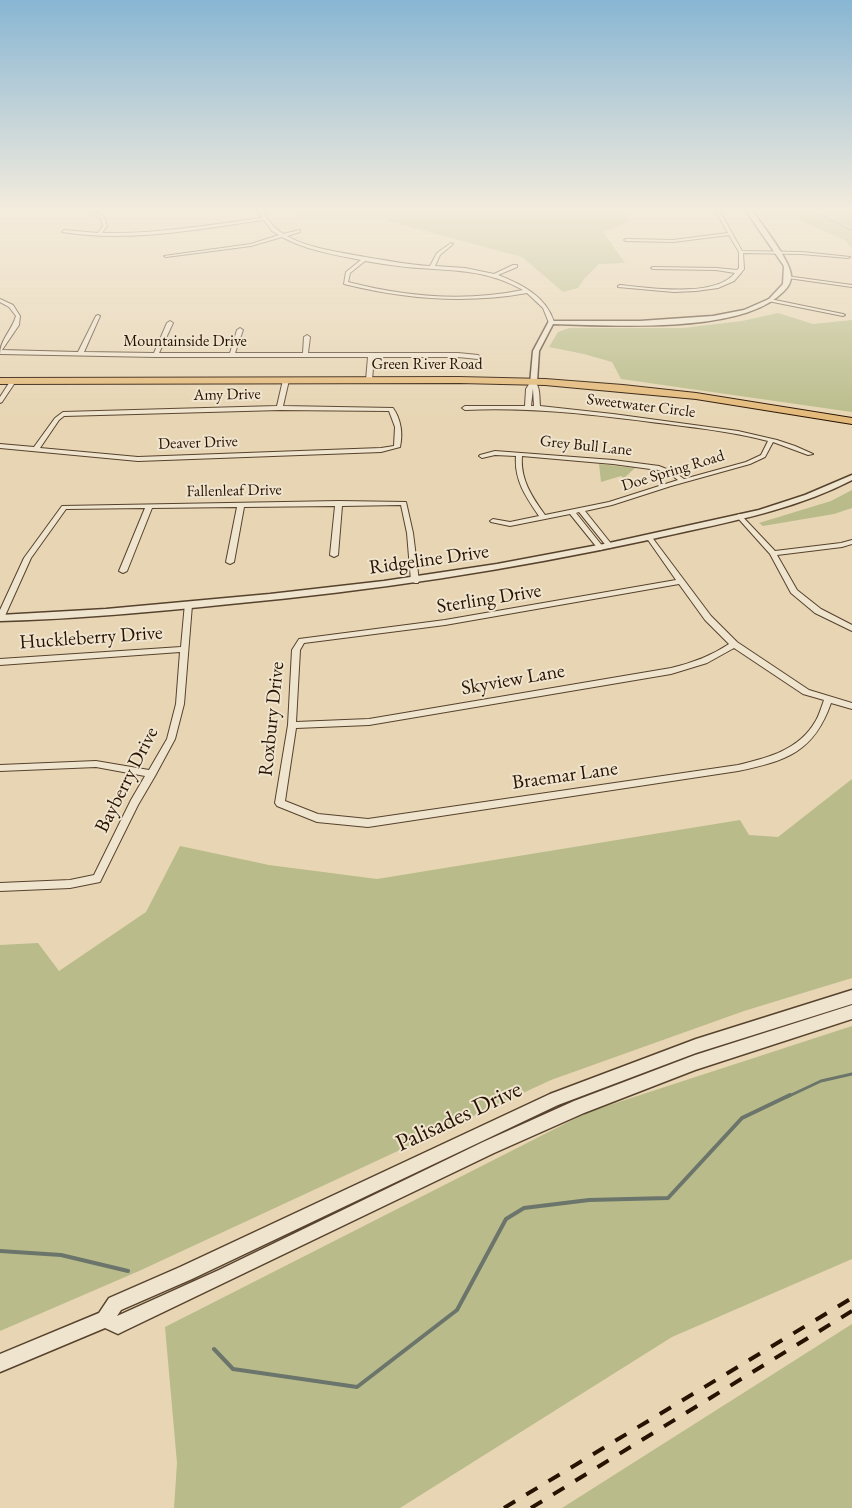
<!DOCTYPE html>
<html>
<head>
<meta charset="utf-8">
<style>
	body { margin:0 }
	canvas { display:block; background:#e7d5b3 }
</style>
</head>
<body>
<canvas width="852" height="1508"></canvas>
<script>
const ctx = document.querySelector('canvas').getContext('2d');
ctx.lineJoin = 'round';
function fillPath(path, color) { ctx.fillStyle = color; ctx.fill(path, 'evenodd'); }
function trace(path, color, width, dash) { ctx.strokeStyle = color; ctx.lineWidth = width; ctx.lineCap = dash ? 'butt' : 'round'; ctx.setLineDash(dash || []); ctx.stroke(path); }
function label(font, color, halo, rows, align = 'center') {
  ctx.font = font + ' "EB Garamond",serif'; ctx.lineWidth = 4; ctx.setLineDash([]); ctx.textBaseline = 'middle'; ctx.strokeStyle = halo; ctx.fillStyle = color; for (const [text, x, y, turn = 0] of rows) {
    ctx.save(); ctx.translate(x, y); ctx.rotate((+turn || 0) * Math.PI / 180); ctx.textAlign = isNaN(turn) ? turn : align; if (halo) ctx.strokeText(text, 0, 0); ctx.fillText(text, 0, 0); ctx.restore();
  }
}
const green = new Path2D(`
	M 294,208 L 623,208 L 631,221 L 603,232 L 625,263 L 599,264 L 584,279 L 578,288 L 563,292 L 522,257 L 381,219 L 302,219 Z
	M 756,208 L 852,208 L 852,248 L 846,241 L 798,219 L 765,219 Z
	M 778,313 L 813,324 L 852,320 L 852,412 L 621,379 L 612,362 L 584,354 L 549,347 L 558,332 L 569,328 L 683,328 L 742,321 Z
	M 599,464 L 635,468 L 624,478 L 621,476 L 601,482 Z
	M 852,490 L 852,508 L 834,514 L 763,526 L 759,523 L 831,501 Z
	M 852,779 L 852,978 L 744,1011 L 551,1080 L 139,1271 L 0,1331 L 0,945 L 38,943 L 59,971 L 146,912 L 180,846 L 269,865 L 377,879 L 740,820 L 749,835 L 778,837 Z
	M 852,1026 L 852,1259 L 672,1337 L 400,1508 L 174,1508 L 177,1463 L 165,1327 L 588,1112 Z
	M 852,1324 L 852,1508 L 562,1508 Z`);
const streamFar2 = new Path2D(`
	M 808,208 L 852,231`);
const streamFar1 = new Path2D(`
	M 787,1097 L 821,1081 L 852,1074`);
const stream = new Path2D(`
	M 0,1251 L 61,1255 L 128,1271
	M 214,1349 L 233,1369 L 357,1387 L 457,1310 L 506,1219 L 524,1208 L 589,1200 L 668,1198 L 742,1118 L 790,1095`);
const minor = new Path2D(`
	M 83,208 L 88,208 L 104,217 L 107,226 L 102,233 C 156,234 209,225 262,218 L 256,208 L 260,208 L 273,226 L 283,234 L 300,230 L 300,232 L 287,236 C 310,249 340,252 365,257 C 385,260 408,265 430,266 L 437,253 L 451,243 L 453,244 L 440,255 L 435,266 L 465,268 L 494,274 L 513,265 L 517,265 L 517,267 L 498,275 C 521,284 546,296 554,322 L 549,323 L 543,308 L 527,293 C 466,304 404,299 344,284 L 346,272 L 361,260 C 335,255 306,250 282,237 L 251,246 L 166,257 L 164,256 L 251,244 L 279,235 L 272,231 L 264,220 C 198,229 129,243 62,232 L 64,230 L 98,233 L 103,226 L 101,219 ZM 365,261 C 383,264 401,267 419,268 C 459,271 487,270 523,290 C 465,302 406,297 348,282 L 350,273 Z
	M 714,208 L 718,208 L 742,251 L 802,252 L 850,257 L 848,258 L 802,254 L 743,253 L 744,269 L 741,273 L 734,281 L 718,288 L 696,291 L 674,292 L 618,287 L 618,286 L 620,285 C 649,288 715,298 735,273 L 716,270 L 653,269 L 651,268 L 653,267 L 716,268 L 737,270 L 739,268 L 739,252 L 729,235 L 673,242 L 626,241 L 624,240 L 626,239 L 673,240 L 728,233 Z
	M 786,276 L 852,285 L 852,287 L 788,278 L 786,278 Z
	M 0,299 L 13,305 L 20,316 L 19,325 L 2,350 L 78,352 L 96,316 L 98,315 L 100,316 L 84,352 L 154,353 L 167,323 L 170,321 L 173,323 L 159,353 L 230,353 L 237,330 L 240,328 L 243,330 L 235,353 L 303,353 L 304,337 L 307,335 L 310,337 L 308,353 L 458,353 L 478,355 L 481,357 L 478,359 L 458,357 L 374,357 L 372,380 L 369,382 L 366,380 L 368,357 L 156,357 L 0,354 C 0,340 12,330 16,316 L 9,307 L 0,302 Z
	M 770,299 L 843,314 L 845,315 L 843,316 L 768,301 L 768,299 Z
	M 286,378 L 289,380 L 283,406 L 393,408 C 401,419 403,434 400,447 L 381,452 L 138,461 L 0,448 L 0,444 L 34,447 L 55,418 L 63,412 L 277,406 L 283,380 ZM 280,410 L 389,411 L 395,427 L 394,446 L 381,448 L 138,457 L 40,448 L 59,420 L 64,416 Z
	M 11,380 L 16,381 L 2,402 L 0,403 L 0,397 Z
	M 533,380 C 541,386 539,397 540,406 L 613,414 L 738,431 L 777,440 L 795,446 L 813,454 L 808,455 L 773,442 L 765,457 L 750,464 L 671,486 L 612,505 L 585,511 L 613,546 L 610,548 L 608,548 L 579,512 L 576,513 L 604,548 L 601,550 L 599,550 L 570,514 L 510,526 L 491,522 L 490,521 L 493,519 L 510,522 L 539,516 C 526,497 514,480 516,456 L 495,455 L 482,458 L 479,456 L 480,455 L 495,451 L 613,460 L 659,466 L 674,472 L 684,479 L 746,462 L 761,455 L 768,441 C 730,431 690,427 651,422 C 588,414 528,407 465,410 L 462,408 L 465,406 L 525,406 L 526,389 L 531,381 ZM 533,388 L 533,389 L 534,406 L 531,406 ZM 522,456 L 613,464 L 658,470 L 670,474 L 678,480 L 609,502 L 545,515 C 532,497 520,479 522,456 Z
	M 339,501 L 406,502 L 413,533 L 419,581 L 418,583 L 415,583 L 411,581 L 407,533 L 401,505 L 342,506 L 338,555 L 334,557 L 330,555 L 335,506 L 244,507 L 234,562 L 230,564 L 226,562 L 237,507 L 152,508 L 127,571 L 123,573 L 119,571 L 145,508 L 66,509 L 31,558 L 4,618 L 0,621 L 0,610 L 24,558 L 62,506 Z
	M 739,514 L 741,515 L 775,551 L 841,543 L 852,540 L 852,544 L 842,547 L 777,555 L 797,590 L 821,609 L 852,625 L 852,631 L 815,613 L 791,593 L 770,554 L 736,516 Z
	M 649,535 L 651,536 L 711,616 L 737,642 L 809,690 L 852,703 L 852,709 L 831,703 C 814,752 786,761 738,771 L 368,827 L 317,822 L 277,806 L 275,803 L 288,725 L 292,650 L 299,639 L 445,620 L 676,580 L 646,537 ZM 679,584 L 705,620 L 729,644 C 711,656 692,663 671,668 L 369,719 L 296,722 L 300,650 L 304,643 L 445,625 ZM 734,648 L 803,694 L 824,700 C 821,708 819,716 815,722 C 799,750 767,758 738,765 L 368,819 L 318,814 L 285,801 L 296,728 L 369,725 L 671,674 L 707,663 Z
	M 185,603 L 188,603 L 192,605 L 184,704 L 175,739 L 155,776 L 138,805 L 100,882 L 70,888 L 0,891 L 0,883 L 70,880 L 94,875 L 131,800 L 145,776 L 96,767 L 0,771 L 0,765 L 96,761 L 149,770 L 167,739 L 176,704 L 180,652 L 0,665 L 0,659 L 181,647 Z`);
const tertiary = new Path2D(`
	M 744,208 L 750,208 C 760,222 791,261 791,276 C 791,283 788,287 783,292 C 741,335 611,325 553,324 L 539,351 L 537,382 L 530,384 L 533,351 L 549,321 L 640,321 L 713,316 L 744,310 L 769,299 L 783,284 L 784,266 Z
	M 852,475 L 852,480 C 788,513 717,524 648,540 C 510,570 371,591 230,604 C 154,612 77,619 0,621 L 0,615 L 106,609 L 270,594 L 384,581 L 497,564 L 609,543 L 759,510 L 805,495 Z
	M 852,990 L 852,1004 L 696,1053 L 558,1105 L 192,1279 L 121,1310 L 117,1316 L 219,1270 L 483,1142 L 574,1101 L 695,1055 L 852,1005 L 852,1019 L 695,1070 L 584,1113 L 494,1153 L 124,1331 L 118,1334 L 105,1328 L 0,1372 L 0,1354 L 99,1313 L 109,1298 L 180,1267 L 550,1094 L 696,1039 Z`);
const primary = new Path2D(`
	M 459,377 L 545,379 L 623,385 L 696,393 L 852,418 L 852,424 L 696,399 L 545,385 L 459,383 L 0,384 L 0,378 Z`);
const rail = new Path2D(`
	M 504,1508 L 852,1298
	M 531,1508 L 852,1311`);
const farStreetnames = [
	["Mountainside Drive",185,342],
	["Green River Road",427,365],
	["Amy Drive",227,395,-1],
	["Sweetwater Circle",641,406,7],
	["Deaver Drive",198,443,-2],
	["Grey Bull Lane",586,446,6],
	["Doe Spring Road",673,471,-17],
	["Fallenleaf Drive",234,491,-1]
];
const streetNames = [
	["Ridgeline Drive",429,560,-8],
	["Sterling Drive",489,599,-9],
	["Huckleberry Drive",91,638,-4],
	["Skyview Lane",513,680,-10],
	["Roxbury Drive",272,719,-84],
	["Braemar Lane",565,776,-8],
	["Bayberry Drive",127,780,-63]
];
const nearStreetnames = [
	["Palisades Drive",459,1117,-25]
];
fillPath(green, '#b9bc8a');
trace(streamFar2, '#6b756b', 1);
trace(streamFar1, '#6b756b', 3);
trace(stream, '#6b756b', 4);
trace(minor, '#57422d', 2);
trace(tertiary, '#57422d', 3);
trace(primary, '#271100', 2);
fillPath(minor, '#efe4ce');
fillPath(tertiary, '#efe4ce');
fillPath(primary, '#e4ba7a');
trace(rail, '#271100', 4, [13, 13]);
const sky = ctx.createLinearGradient(0, 0, 0, 419);
sky.addColorStop(0, '#88b6d3');
sky.addColorStop(0.5, '#f4ecdd');
sky.addColorStop(1, '#f4ecdd00');
ctx.fillStyle = sky;
ctx.fillRect(0, 0, 852, 419);
label('16px', '#271100', '#efe4ce', farStreetnames);
label('20px', '#271100', '#efe4ce', streetNames);
label('24px', '#271100', '#efe4ce', nearStreetnames);
</script>
</body>
</html>
